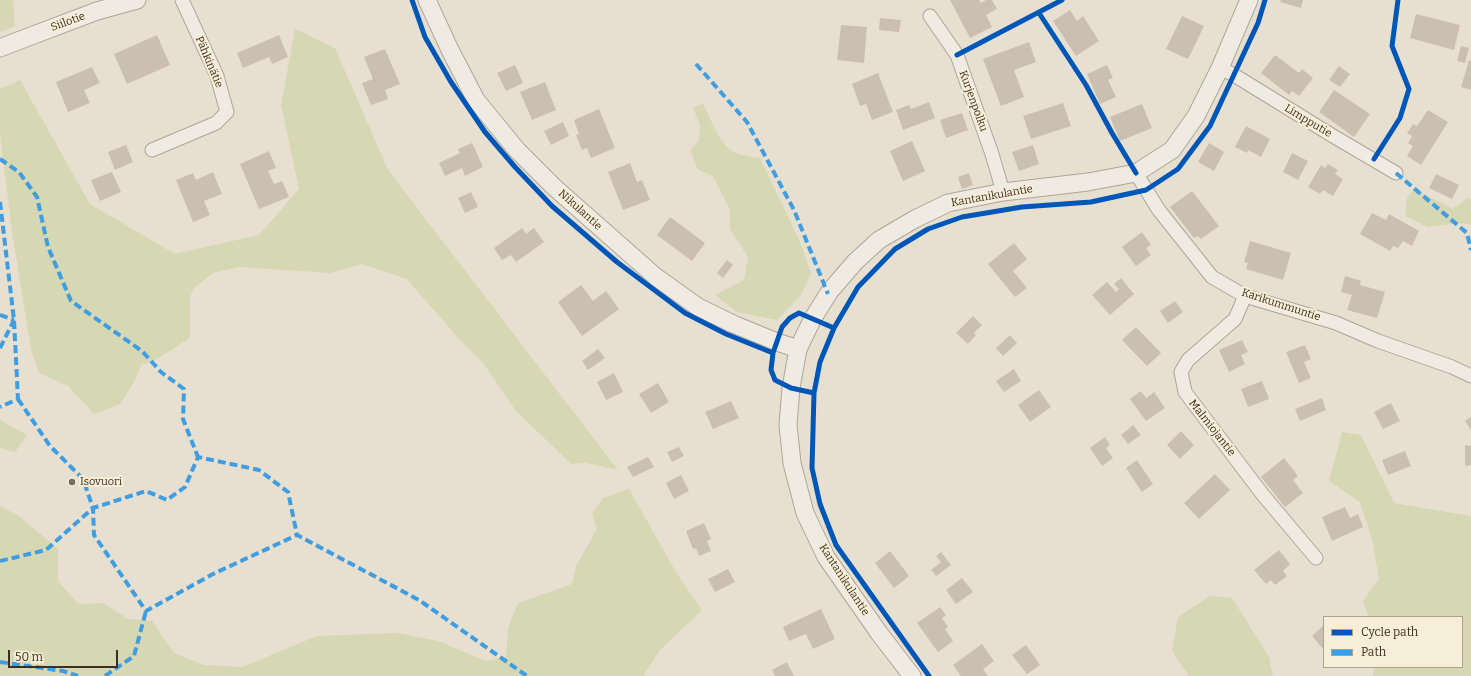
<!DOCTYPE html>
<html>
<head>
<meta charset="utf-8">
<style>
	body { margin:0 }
	#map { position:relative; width:1471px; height:676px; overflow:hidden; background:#e7e0d1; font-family:Bitter,serif }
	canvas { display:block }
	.legend { position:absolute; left:1323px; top:616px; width:140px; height:52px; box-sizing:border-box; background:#f7eed8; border:1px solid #ada18e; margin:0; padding:5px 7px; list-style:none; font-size:12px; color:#3d2e20 }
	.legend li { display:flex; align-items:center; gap:8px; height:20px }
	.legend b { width:20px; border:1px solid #ada18e }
	.scale { position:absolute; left:8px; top:650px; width:110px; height:18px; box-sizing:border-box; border:2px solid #3d2e20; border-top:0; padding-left:5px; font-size:12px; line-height:14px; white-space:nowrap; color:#3d2e20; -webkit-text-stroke:3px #f7eed8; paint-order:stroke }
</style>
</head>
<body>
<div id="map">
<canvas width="1471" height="676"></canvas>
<ul class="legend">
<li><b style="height:5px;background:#0057b8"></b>Cycle path</li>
<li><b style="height:5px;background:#3f9de0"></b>Path</li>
</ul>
<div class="scale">50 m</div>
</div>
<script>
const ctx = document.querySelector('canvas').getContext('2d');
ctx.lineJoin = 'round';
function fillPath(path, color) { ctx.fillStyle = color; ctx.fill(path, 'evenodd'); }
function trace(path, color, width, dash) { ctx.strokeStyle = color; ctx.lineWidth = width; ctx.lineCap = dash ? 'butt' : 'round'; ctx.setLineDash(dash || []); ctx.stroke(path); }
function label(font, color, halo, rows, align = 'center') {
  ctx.font = font + ' Bitter,serif'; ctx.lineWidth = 4; ctx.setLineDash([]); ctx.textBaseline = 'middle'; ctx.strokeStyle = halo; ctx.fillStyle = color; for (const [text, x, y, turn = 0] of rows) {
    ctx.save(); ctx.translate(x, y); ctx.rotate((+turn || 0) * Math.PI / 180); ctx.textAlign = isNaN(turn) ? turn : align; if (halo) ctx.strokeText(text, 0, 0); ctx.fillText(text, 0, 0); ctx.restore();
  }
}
const green = new Path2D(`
	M 0,0 L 13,0 L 15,26 L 0,32 Z
	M 295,29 L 335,48 L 388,170 L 618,470 L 586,463 L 571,464 L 516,411 L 483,363 L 457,337 L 407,279 L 362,264 L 330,273 L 238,267 L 213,273 L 193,289 L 190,298 L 190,338 L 154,361 L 141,365 L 135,381 L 120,404 L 94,414 L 68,386 L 39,373 L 31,350 L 12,232 L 0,134 L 0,89 L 20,80 L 90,204 L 175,254 L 259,235 L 299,189 L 281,105 Z
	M 703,103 C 709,116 717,137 727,147 C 735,155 750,157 760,158 L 801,244 L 811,273 L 801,295 L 777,320 L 737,312 L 715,295 L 744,280 L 748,257 L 730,229 L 730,210 L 713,176 L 698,170 L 690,150 L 699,141 L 700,125 L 693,108 Z
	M 1414,189 L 1453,209 L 1467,198 L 1471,199 L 1471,225 L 1460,223 L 1428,227 L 1405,216 L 1407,198 Z
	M 0,420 L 27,435 L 15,452 L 0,448 Z
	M 1342,432 L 1361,435 L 1394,503 L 1471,516 L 1471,676 L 1373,676 L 1374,667 L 1462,667 L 1462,617 L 1369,617 L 1363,601 L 1379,579 L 1372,539 L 1360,502 L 1329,481 Z
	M 629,489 L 677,574 L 702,610 L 660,650 L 643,676 L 0,676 L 0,506 L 19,516 L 58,549 L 58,581 L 78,604 L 103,603 L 128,619 L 152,621 L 174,653 L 204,665 L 242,667 L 317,636 L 398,633 L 439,641 L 485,661 L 506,657 L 508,628 L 518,603 L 572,584 L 576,566 L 597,529 L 592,514 L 603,498 Z
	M 1210,596 L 1232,598 L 1269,657 L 1273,676 L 1189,676 L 1172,651 L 1178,617 Z`);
const building = new Path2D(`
	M 950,0 L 979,0 L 981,3 L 986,0 L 992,0 L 997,9 L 986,15 L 992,27 L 970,38 Z
	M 1281,0 L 1303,0 L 1301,8 L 1280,2 Z
	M 1070,10 L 1077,21 L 1083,16 L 1099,41 L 1076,56 L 1053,21 Z
	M 1416,14 L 1460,25 L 1454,50 L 1410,38 Z
	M 1182,16 L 1204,26 L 1188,59 L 1166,49 Z
	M 880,18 L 901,20 L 899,32 L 879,30 Z
	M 841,25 L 867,27 L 864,63 L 837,60 Z
	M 157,35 L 170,65 L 127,84 L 114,54 Z
	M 279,35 L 288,57 L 272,64 L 269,57 L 243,68 L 237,53 Z
	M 1029,42 L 1036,62 L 1014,70 L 1024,97 L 1001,106 L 983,59 Z
	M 1461,46 L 1469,48 L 1465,63 L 1457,61 Z
	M 385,49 L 400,84 L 385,90 L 388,99 L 371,105 L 362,83 L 373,79 L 364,57 Z
	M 1275,55 L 1299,73 L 1302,69 L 1313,78 L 1299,96 L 1292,91 L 1289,95 L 1261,73 Z
	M 1469,60 L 1471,61 L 1471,90 L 1461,87 Z
	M 515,65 L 523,83 L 506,91 L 497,73 Z
	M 1107,65 L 1113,78 L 1108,80 L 1116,97 L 1100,104 L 1087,74 Z
	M 1339,66 L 1350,74 L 1340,87 L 1329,80 Z
	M 92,67 L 100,83 L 84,90 L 90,103 L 68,112 L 56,82 Z
	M 878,73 L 893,112 L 872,120 L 866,104 L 860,106 L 852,84 Z
	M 545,82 L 556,110 L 532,120 L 520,92 Z
	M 1334,90 L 1370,114 L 1354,137 L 1319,112 Z
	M 929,102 L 935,118 L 903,130 L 896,110 L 909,105 L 911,109 Z
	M 1063,103 L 1071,126 L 1031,139 L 1023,116 Z
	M 1142,104 L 1152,128 L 1120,141 L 1110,117 Z
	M 599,109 L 615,148 L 591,158 L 587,148 L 582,150 L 576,135 L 579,134 L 574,120 Z
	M 1428,110 L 1448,122 L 1421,165 L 1407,156 L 1413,146 L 1408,143 L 1412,136 L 1407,133 L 1413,124 L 1417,126 Z
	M 962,113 L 968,130 L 946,138 L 940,120 Z
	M 563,122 L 569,136 L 551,145 L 544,131 Z
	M 1246,126 L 1270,139 L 1261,157 L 1248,150 L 1247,153 L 1235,147 Z
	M 912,141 L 925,171 L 903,181 L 890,151 Z
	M 472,143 L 483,167 L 465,176 L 462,168 L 445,176 L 439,163 L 460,153 L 458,149 Z
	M 1209,143 L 1224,152 L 1214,171 L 1198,162 Z
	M 126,145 L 133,162 L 115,170 L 108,152 Z
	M 1033,145 L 1039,164 L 1019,171 L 1012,152 Z
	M 269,151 L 276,168 L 268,171 L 274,184 L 282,181 L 289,197 L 259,209 L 240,164 Z
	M 1292,153 L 1308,161 L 1298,180 L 1283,172 Z
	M 630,163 L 637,182 L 642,180 L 650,200 L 623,210 L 608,172 Z
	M 1328,164 L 1338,170 L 1335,174 L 1343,179 L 1333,196 L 1323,190 L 1320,194 L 1308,187 L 1321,165 L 1325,168 Z
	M 112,172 L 121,192 L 100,201 L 91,180 Z
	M 213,172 L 222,194 L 204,201 L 210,215 L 193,222 L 176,180 L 193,173 L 196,180 Z
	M 969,173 L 973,185 L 962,189 L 958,177 Z
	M 1436,174 L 1459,185 L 1452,199 L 1429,188 Z
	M 1192,191 L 1219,226 L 1201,239 L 1198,236 L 1194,238 L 1170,207 Z
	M 471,192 L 478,207 L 465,213 L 458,198 Z
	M 1372,213 L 1386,220 L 1389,214 L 1419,231 L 1412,246 L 1403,241 L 1398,248 L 1393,246 L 1390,251 L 1360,234 Z
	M 670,217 L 705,243 L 692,261 L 657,235 Z
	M 522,228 L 526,234 L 534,228 L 544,242 L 516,262 L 511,255 L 502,260 L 494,248 Z
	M 1142,232 L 1151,245 L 1146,248 L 1151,255 L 1136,266 L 1122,247 Z
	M 1250,241 L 1291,253 L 1283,280 L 1246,269 L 1248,263 L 1244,262 Z
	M 1014,243 L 1027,259 L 1013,271 L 1027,288 L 1015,297 L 988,264 Z
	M 727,260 L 733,265 L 723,278 L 717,273 Z
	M 1345,276 L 1361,281 L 1360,285 L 1385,292 L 1377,318 L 1347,310 L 1352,295 L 1341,292 Z
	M 1121,278 L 1134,294 L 1110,315 L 1092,295 L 1107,282 L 1116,292 L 1119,289 L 1114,284 Z
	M 581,285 L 593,301 L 606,291 L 619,309 L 582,336 L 558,302 Z
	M 1175,301 L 1183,312 L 1168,323 L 1160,311 Z
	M 973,316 L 982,325 L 974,333 L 976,335 L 968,344 L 956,333 Z
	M 1136,327 L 1161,353 L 1147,366 L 1122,340 Z
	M 1010,335 L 1017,343 L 1003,356 L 996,348 Z
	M 1242,340 L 1248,352 L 1241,355 L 1245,364 L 1229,372 L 1219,350 Z
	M 1305,345 L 1311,359 L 1304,362 L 1311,378 L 1299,383 L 1286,352 Z
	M 598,349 L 605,358 L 588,370 L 582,361 Z
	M 1014,369 L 1021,381 L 1004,392 L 996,381 Z
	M 614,373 L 623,392 L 606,400 L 597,382 Z
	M 1262,381 L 1269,399 L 1248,407 L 1241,389 Z
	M 658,383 L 669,402 L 651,413 L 639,394 Z
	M 1039,390 L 1051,407 L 1030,422 L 1018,405 Z
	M 1141,391 L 1146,398 L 1154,392 L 1165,408 L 1146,421 L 1130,399 Z
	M 1322,398 L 1326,410 L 1300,421 L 1295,409 Z
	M 731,401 L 739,418 L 713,429 L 705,412 Z
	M 1391,403 L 1400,421 L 1383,429 L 1374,412 Z
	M 1471,417 L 1471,430 L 1465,421 Z
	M 1133,425 L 1141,435 L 1128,444 L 1121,435 Z
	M 1181,431 L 1194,445 L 1180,459 L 1167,445 Z
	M 1105,437 L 1110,445 L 1106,448 L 1113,458 L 1102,466 L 1090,448 Z
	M 1465,445 L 1471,446 L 1471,465 L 1465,466 Z
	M 679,447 L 684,456 L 672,462 L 667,452 Z
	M 1405,451 L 1411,466 L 1388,475 L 1382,460 Z
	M 648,457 L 654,467 L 633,477 L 627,467 Z
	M 1284,458 L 1298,476 L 1293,480 L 1303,493 L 1285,507 L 1261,477 Z
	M 1137,460 L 1153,484 L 1142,492 L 1126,468 Z
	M 1215,474 L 1230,490 L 1199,519 L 1184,503 Z
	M 681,475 L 689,491 L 674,499 L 666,483 Z
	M 1345,507 L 1350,518 L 1358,514 L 1363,527 L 1332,541 L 1322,517 Z
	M 704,523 L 711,539 L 707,541 L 711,551 L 699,556 L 696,548 L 693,549 L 686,531 Z
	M 1279,550 L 1290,564 L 1283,571 L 1287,576 L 1275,585 L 1271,580 L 1266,584 L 1254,570 Z
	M 890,551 L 909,576 L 894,588 L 875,563 Z
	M 941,552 L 951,565 L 936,576 L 931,570 L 941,562 L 936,556 Z
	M 728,569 L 735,582 L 715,592 L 708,579 Z
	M 962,578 L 973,592 L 956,604 L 946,590 Z
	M 940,607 L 946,615 L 942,618 L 948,627 L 945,629 L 953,641 L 938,652 L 917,623 Z
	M 821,609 L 835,639 L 813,649 L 806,634 L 789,641 L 783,627 Z
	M 1324,625 L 1324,650 L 1312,636 Z
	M 982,644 L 994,661 L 983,669 L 988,676 L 961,676 L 953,665 Z
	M 1026,645 L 1040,665 L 1027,674 L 1012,655 Z
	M 787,662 L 794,676 L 775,676 L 772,670 Z`);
const minor = new Path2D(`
	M 930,16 L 957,55 L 992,154 L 1003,192
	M 1220,68 L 1234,75 L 1333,136 L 1396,173
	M 152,150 L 216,123 L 227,112 L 217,76 L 182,0
	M 1136,173 L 1158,209 L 1212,277 L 1245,296 L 1336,323 L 1378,341 L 1452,367 L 1471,376
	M 1245,296 L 1235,319 L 1188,360 L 1181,372 L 1185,392 L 1263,495 L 1316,558`);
const tertiary = new Path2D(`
	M 427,0 L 450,50 L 476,100 L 516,149 L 554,187 L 656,277 L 698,307 L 733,324 L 777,342 L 798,349
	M 0,48 L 10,44 L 97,11 L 137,0
	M 912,676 L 879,633 L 826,557 L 805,513 L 792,463 L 788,425 L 791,388 L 798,349 L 813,318 L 830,291 L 855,262 L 879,240 L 915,219 L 948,203 L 1003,192 L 1088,182 L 1136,173 L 1172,150 L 1196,116 L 1220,68 L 1249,0`);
const quiet = new Path2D(`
	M 696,64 L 747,122 L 794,210 L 828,294
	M 0,159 L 19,172 L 37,197 L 48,247 L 71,301 L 142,351 L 161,372 L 184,389 L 183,419 L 198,457
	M 1396,173 L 1467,233 L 1471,250
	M 0,202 L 14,320 L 18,399 L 0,407
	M 0,315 L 14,320
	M 0,348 L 14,320
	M 18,399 L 50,446 L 83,479 L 93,508 L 94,535 L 146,611 L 213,574 L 297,535 L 419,600 L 527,676
	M 0,561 L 46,550 L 93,508 L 146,491 L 167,500 L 185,487 L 198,457 L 259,470 L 288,492 L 297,535
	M 0,662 L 63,671 L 78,676
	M 105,676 L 134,656 L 146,611`);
const cycleway = new Path2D(`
	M 412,0 L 425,37 L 451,82 L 485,132 L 515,167 L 552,206 L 617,262 L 685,313 L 726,334 L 773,353
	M 1039,13 L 1086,85 L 1112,133 L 1136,173
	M 957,55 L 1062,0
	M 1374,159 L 1400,118 L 1409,89 L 1392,46 L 1398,0
	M 814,393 L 791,388 L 775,380 L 771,370 L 773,353 L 782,327 L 790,318 L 799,313 L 834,328
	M 929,676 L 836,545 L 820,504 L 812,468 L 814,393 L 820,362 L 834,328 L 858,287 L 895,249 L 928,229 L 962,217 L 1022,207 L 1091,202 L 1146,190 L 1178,169 L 1210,126 L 1258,23 L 1265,0`);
const markers = [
	[72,482,4,"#786c5e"]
];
const streetNames = [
	["Siilotie",68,22,-20],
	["Pähkinätie",209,62,67],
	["Kurjenpolku",973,101,70],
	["Limpputie",1308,121,31],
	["Kantanikulantie",992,196,-10],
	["Nikulantie",580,210,42],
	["Karikummuntie",1281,305,18],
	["Malmiojantie",1212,428,52],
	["Kantanikulantie",844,580,57]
];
const poiNames = [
	["Isovuori",80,482]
];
fillPath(green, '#d6d7b3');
fillPath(building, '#cbbfb2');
trace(minor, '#ada599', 15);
trace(tertiary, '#ada599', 19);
trace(minor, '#efebe3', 13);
trace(tertiary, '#efebe3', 17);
trace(quiet, '#3f9de0', 4, [8, 4]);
trace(cycleway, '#0057b8', 5);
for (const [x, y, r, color] of markers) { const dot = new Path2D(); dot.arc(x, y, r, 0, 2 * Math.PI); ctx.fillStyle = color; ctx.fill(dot); trace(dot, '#f7eed8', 1.5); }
label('11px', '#3d2e20', '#f7eed8', streetNames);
label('11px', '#3d2e20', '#f7eed8', poiNames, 'left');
</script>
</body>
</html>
